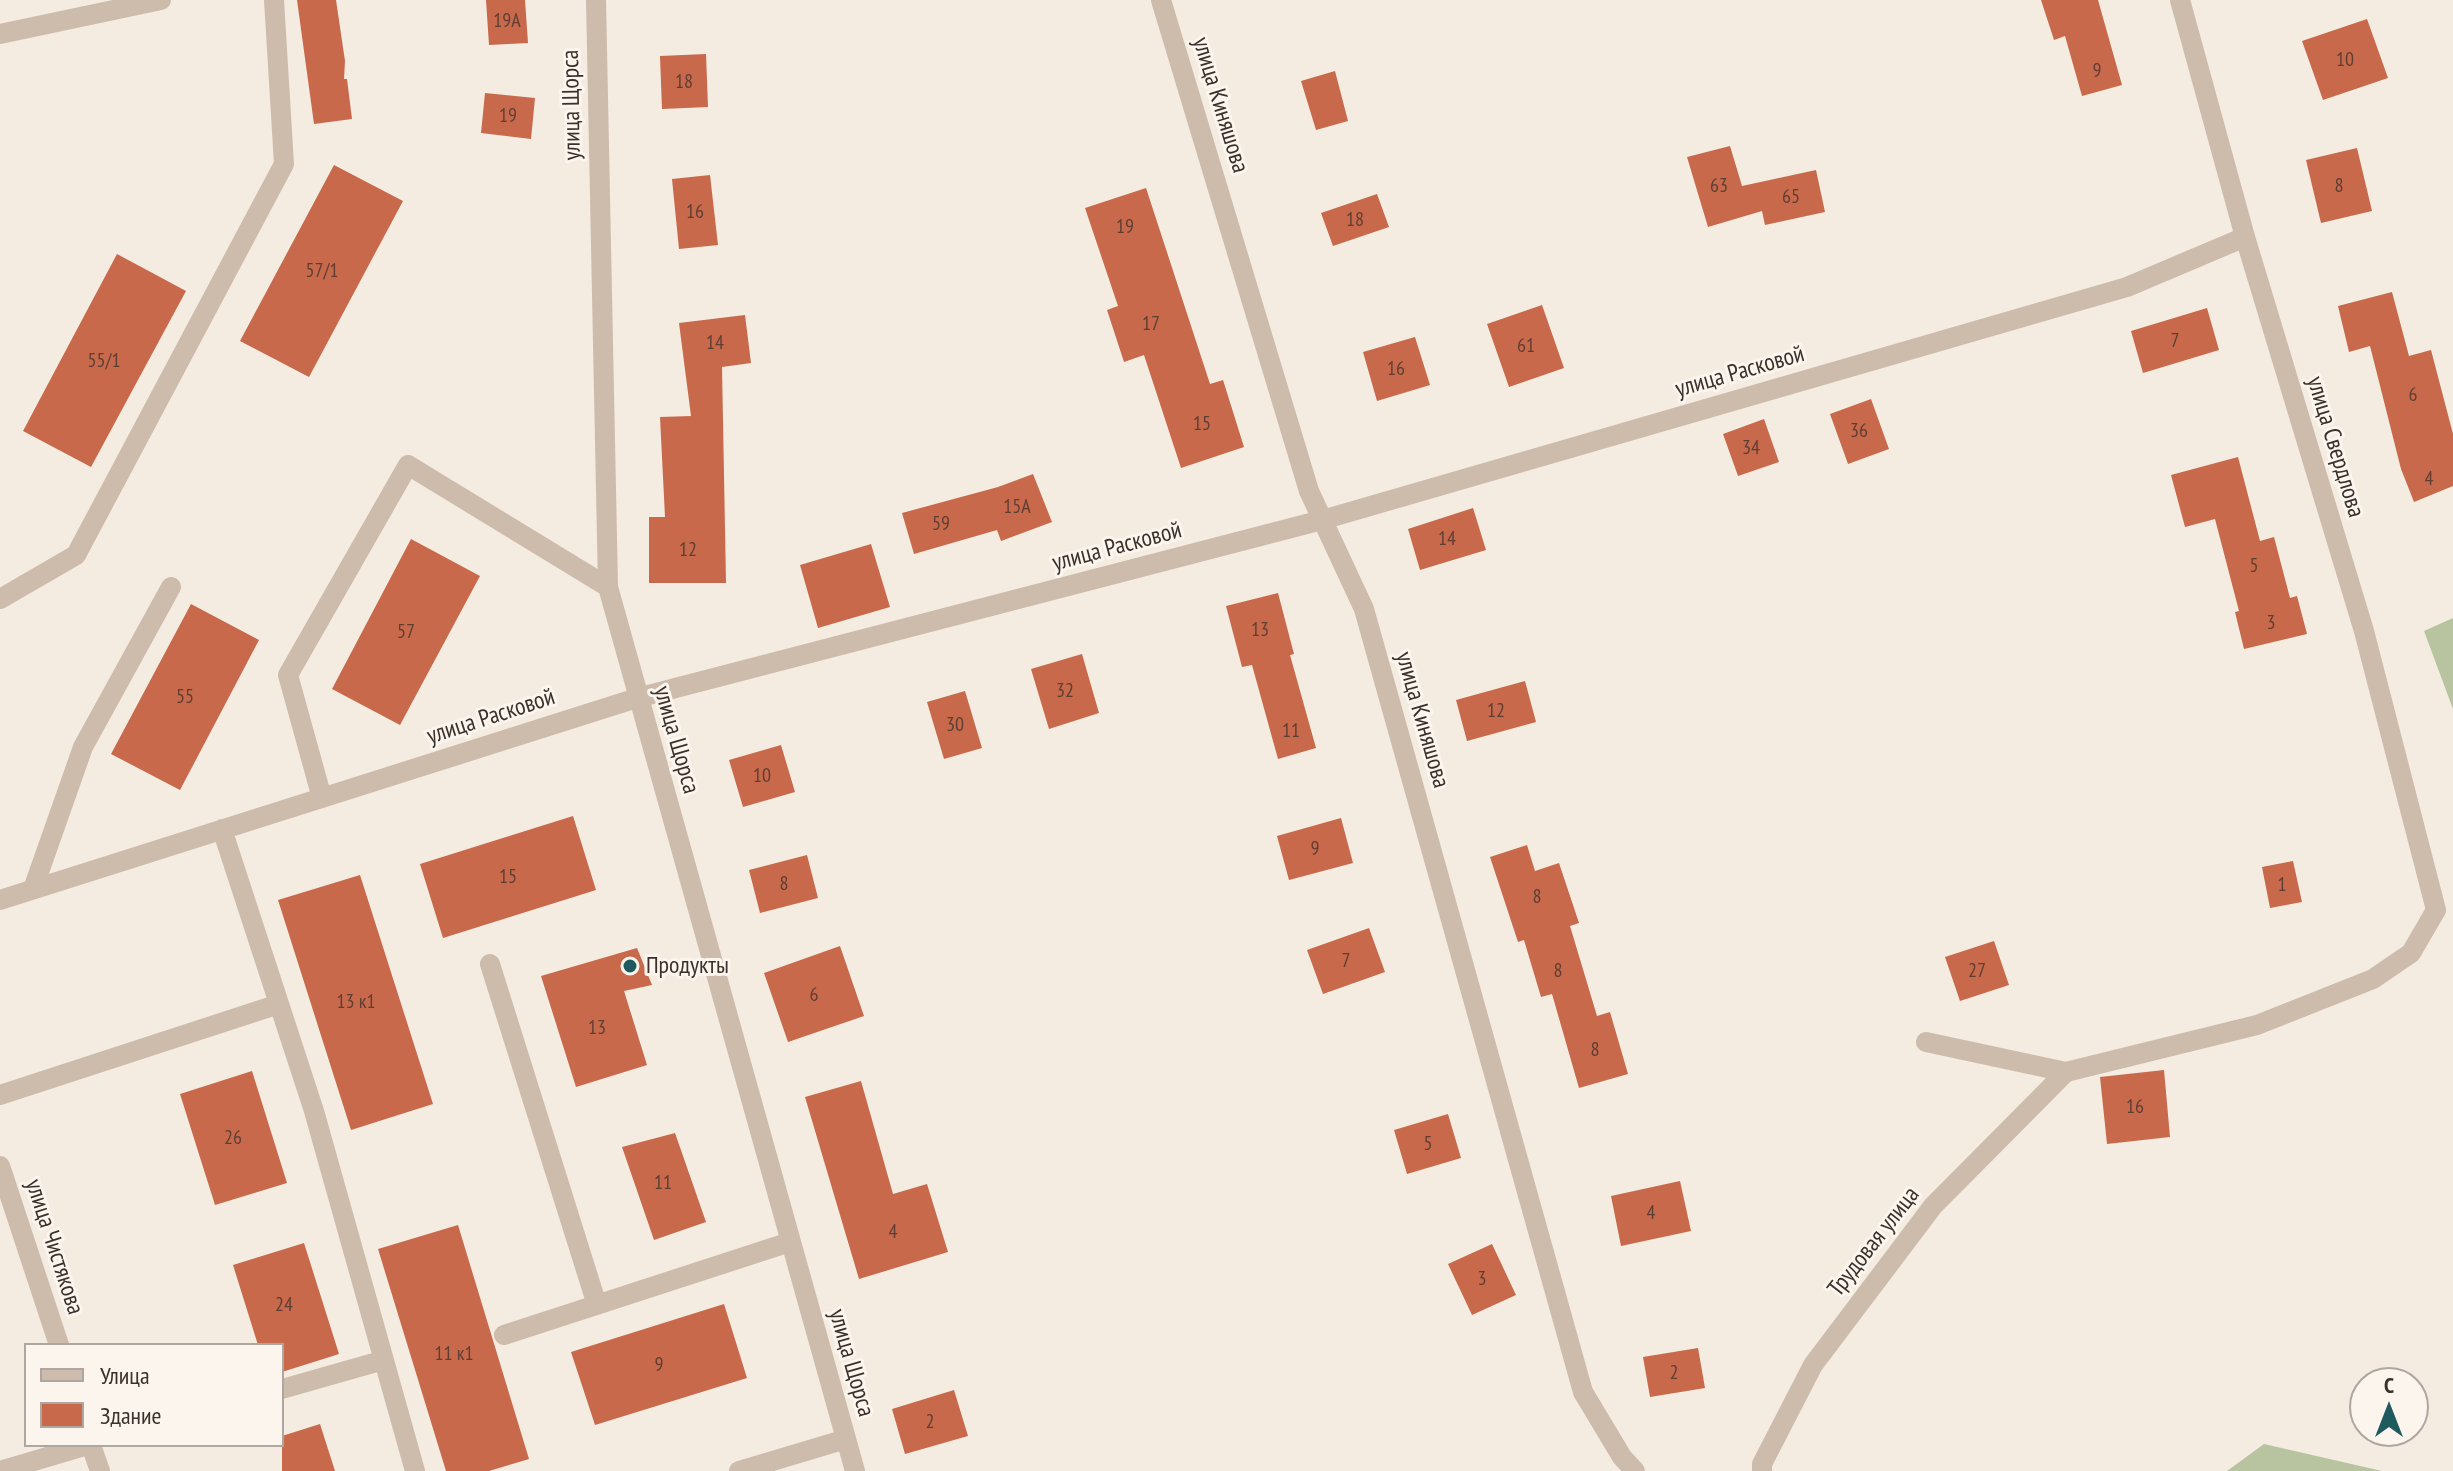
<!DOCTYPE html>
<html>
<head>
<meta charset="utf-8">
<style>
	body { margin:0 }
	#map { position:relative; width:2453px; height:1471px; overflow:hidden; background:#f4ebe1; font-family:"PT Sans Narrow",sans-serif }
	canvas { display:block }
	.legend { position:absolute; left:24px; top:1343px; width:260px; height:104px; box-sizing:border-box; background:#fbf5ee; border:2px solid #aea6a0; margin:0; padding:10px 14px; list-style:none; font-size:24px; color:#3b302b }
	.legend li { display:flex; align-items:center; gap:16px; height:40px }
	.legend b { width:40px; border:2px solid #aea6a0 }
	.north { position:absolute; left:2349px; top:1367px; width:80px; height:80px; box-sizing:border-box; background:#fbf5ee; border:2px solid #aea6a0; border-radius:50%; rotate:0deg; font-size:22px; font-weight:700; line-height:32px; text-align:center; color:#3b302b }
	.north::after { content:''; display:block; margin:auto; width:28px; height:36px; background:#1f5a5e; clip-path:polygon(50% 0,100% 100%,50% 72%,0 100%) }
</style>
</head>
<body>
<div id="map">
<canvas width="2453" height="1471"></canvas>
<ul class="legend">
<li><b style="height:10px;background:#cdbbac"></b>Улица</li>
<li><b style="height:22px;background:#c8694b"></b>Здание</li>
</ul>
<div class="north">С</div>
</div>
<script>
const ctx = document.querySelector('canvas').getContext('2d');
ctx.lineJoin = 'round';
function fillPath(path, color) { ctx.fillStyle = color; ctx.fill(path, 'evenodd'); }
function trace(path, color, width, dash) { ctx.strokeStyle = color; ctx.lineWidth = width; ctx.lineCap = dash ? 'butt' : 'round'; ctx.setLineDash(dash || []); ctx.stroke(path); }
function label(font, color, halo, rows, align = 'center') {
  ctx.font = font + ' "PT Sans Narrow",sans-serif'; ctx.lineWidth = 6; ctx.setLineDash([]); ctx.textBaseline = 'middle'; ctx.strokeStyle = halo; ctx.fillStyle = color; for (const [text, x, y, turn = 0] of rows) {
    ctx.save(); ctx.translate(x, y); ctx.rotate((+turn || 0) * Math.PI / 180); ctx.textAlign = isNaN(turn) ? turn : align; if (halo) ctx.strokeText(text, 0, 0); ctx.fillText(text, 0, 0); ctx.restore();
  }
}
const green = new Path2D(`
	M 2453,618 L 2453,709 L 2424,631 Z
	M 2264,1444 L 2382,1471 L 2227,1471 Z`);
const building = new Path2D(`
	M 297,0 L 336,0 L 345,61 L 344,79 L 347,79 L 352,119 L 314,124 Z
	M 486,0 L 525,0 L 528,43 L 489,45 Z
	M 2041,0 L 2098,0 L 2122,85 L 2082,96 L 2065,36 L 2054,40 Z
	M 2367,19 L 2388,78 L 2323,100 L 2302,41 Z
	M 706,54 L 708,107 L 662,109 L 660,56 Z
	M 1335,71 L 1348,121 L 1316,130 L 1301,81 Z
	M 485,93 L 535,98 L 531,139 L 481,133 Z
	M 1730,146 L 1742,186 L 1816,170 L 1825,212 L 1765,225 L 1762,211 L 1708,227 L 1687,157 Z
	M 2357,148 L 2372,211 L 2321,223 L 2306,160 Z
	M 334,165 L 403,201 L 309,377 L 240,341 Z
	M 710,175 L 718,245 L 679,249 L 672,179 Z
	M 1146,188 L 1210,384 L 1223,380 L 1244,447 L 1181,468 L 1144,355 L 1124,362 L 1107,310 L 1118,306 L 1085,208 Z
	M 1377,194 L 1389,227 L 1333,246 L 1321,213 Z
	M 117,254 L 186,291 L 91,467 L 23,431 Z
	M 2392,292 L 2409,356 L 2431,350 L 2453,434 L 2453,486 L 2414,502 L 2401,469 L 2370,346 L 2349,352 L 2338,306 Z
	M 1542,305 L 1564,368 L 1509,387 L 1487,324 Z
	M 2207,308 L 2219,350 L 2143,373 L 2131,331 Z
	M 745,315 L 751,363 L 722,367 L 726,583 L 649,583 L 649,517 L 665,517 L 660,417 L 691,416 L 679,323 Z
	M 1415,337 L 1430,385 L 1377,401 L 1363,352 Z
	M 1871,399 L 1889,449 L 1848,464 L 1830,414 Z
	M 1764,419 L 1779,462 L 1738,476 L 1723,434 Z
	M 2238,457 L 2260,541 L 2274,537 L 2290,598 L 2297,596 L 2307,634 L 2244,649 L 2235,612 L 2239,611 L 2215,519 L 2185,527 L 2171,475 Z
	M 1033,474 L 1052,522 L 1001,541 L 997,530 L 914,554 L 902,513 L 998,487 Z
	M 1473,508 L 1486,550 L 1420,570 L 1408,529 Z
	M 411,539 L 480,576 L 400,725 L 332,689 Z
	M 871,544 L 890,607 L 818,628 L 800,565 Z
	M 1278,593 L 1294,654 L 1290,655 L 1316,748 L 1278,759 L 1252,665 L 1242,667 L 1226,606 Z
	M 191,604 L 259,640 L 180,790 L 111,754 Z
	M 1082,654 L 1099,713 L 1049,729 L 1031,669 Z
	M 1525,681 L 1536,722 L 1467,741 L 1456,700 Z
	M 965,691 L 982,748 L 944,759 L 927,702 Z
	M 781,745 L 795,792 L 743,807 L 729,760 Z
	M 573,816 L 596,890 L 443,938 L 420,864 Z
	M 1341,818 L 1353,863 L 1289,880 L 1277,836 Z
	M 1527,845 L 1535,871 L 1559,863 L 1579,923 L 1570,926 L 1597,1016 L 1610,1012 L 1628,1074 L 1579,1088 L 1552,994 L 1541,997 L 1524,940 L 1518,942 L 1490,857 Z
	M 807,855 L 818,898 L 760,913 L 749,870 Z
	M 2293,861 L 2302,902 L 2270,908 L 2262,867 Z
	M 360,875 L 433,1104 L 351,1130 L 278,900 Z
	M 1369,928 L 1385,972 L 1323,994 L 1307,950 Z
	M 1994,941 L 2009,985 L 1960,1001 L 1945,957 Z
	M 840,946 L 864,1016 L 788,1042 L 764,973 Z
	M 637,948 L 652,985 L 624,991 L 647,1065 L 576,1087 L 541,976 Z
	M 2164,1070 L 2170,1137 L 2107,1144 L 2100,1077 Z
	M 252,1071 L 287,1183 L 215,1205 L 180,1094 Z
	M 861,1081 L 893,1194 L 927,1184 L 948,1252 L 859,1279 L 805,1097 Z
	M 1448,1114 L 1461,1158 L 1407,1174 L 1394,1130 Z
	M 675,1133 L 706,1222 L 654,1240 L 622,1147 Z
	M 1680,1181 L 1691,1231 L 1621,1246 L 1611,1196 Z
	M 458,1225 L 529,1459 L 489,1471 L 446,1471 L 378,1249 Z
	M 304,1243 L 339,1354 L 282,1372 L 282,1345 L 258,1345 L 233,1265 Z
	M 1492,1244 L 1516,1295 L 1472,1315 L 1448,1264 Z
	M 724,1304 L 747,1378 L 595,1425 L 571,1352 Z
	M 1698,1348 L 1705,1388 L 1650,1397 L 1643,1357 Z
	M 954,1390 L 968,1436 L 905,1454 L 892,1409 Z
	M 320,1424 L 335,1471 L 282,1471 L 282,1436 Z`);
const minor = new Path2D(`
	M 596,0 L 608,587 L 855,1471
	M 1161,0 L 1309,491 L 1364,609 L 1583,1392 L 1622,1457 L 1635,1471
	M 2180,0 L 2245,237 L 2364,631 L 2436,910
	M 0,34 L 161,0
	M 0,599 L 76,555 L 284,164 L 274,0
	M 322,798 L 288,675 L 408,465 L 608,587
	M 222,829 L 314,1111 L 415,1471
	M 33,889 L 83,747 L 171,587
	M 0,900 L 637,698 L 1322,520 L 2127,287 L 2245,237
	M 490,964 L 597,1305
	M 1926,1042 L 2066,1072 L 2257,1025 L 2373,979 L 2411,953 L 2436,910
	M 0,1095 L 279,1004
	M 0,1166 L 59,1345
	M 504,1335 L 790,1242
	M 282,1389 L 384,1360
	M 91,1445 L 100,1471
	M 0,1471 L 88,1445
	M 739,1471 L 846,1439
	M 1762,1471 L 1762,1464 L 1813,1365 L 1933,1206 L 2066,1072`);
const markers = [
	[630,966,8,"#1f5a5e"]
];
const numberNames = [
	["19А",507,21],
	["10",2345,60],
	["9",2097,71],
	["18",684,82],
	["19",508,116],
	["63",1719,186],
	["8",2339,186],
	["65",1791,197],
	["16",695,212],
	["18",1355,220],
	["19",1125,227],
	["57/1",322,271],
	["17",1151,324],
	["7",2175,341],
	["14",715,343],
	["61",1526,346],
	["55/1",104,361],
	["16",1396,369],
	["6",2413,395],
	["15",1202,424],
	["36",1859,431],
	["34",1751,448],
	["4",2429,479],
	["15А",1017,507],
	["59",941,524],
	["14",1447,539],
	["12",688,550],
	["5",2254,566],
	["3",2271,623],
	["13",1260,630],
	["57",406,632],
	["32",1065,691],
	["55",185,697],
	["12",1496,711],
	["30",955,725],
	["11",1291,731],
	["10",762,776],
	["9",1315,849],
	["15",508,877],
	["8",784,884],
	["1",2282,885],
	["8",1537,897],
	["7",1346,961],
	["8",1558,971],
	["27",1977,971],
	["6",814,995],
	["13 к1",356,1002],
	["13",597,1028],
	["8",1595,1050],
	["16",2135,1107],
	["26",233,1138],
	["5",1428,1144],
	["11",663,1183],
	["4",1651,1213],
	["4",893,1232],
	["3",1482,1279],
	["24",284,1305],
	["11 к1",454,1354],
	["9",659,1365],
	["2",1674,1373],
	["2",930,1422]
];
const streetNames = [
	["улица Щорса",572,105,-91],
	["улица Киняшова",1220,105,73],
	["улица Расковой",1740,372,-16],
	["улица Свердлова",2335,447,73],
	["улица Расковой",1117,547,-15],
	["улица Расковой",491,717,-18],
	["улица Киняшова",1422,720,74],
	["улица Щорса",676,740,74],
	["Трудовая улица",1874,1242,-52],
	["улица Чистякова",54,1247,72],
	["улица Щорса",851,1363,74]
];
const poiNames = [
	["Продукты",646,966]
];
fillPath(green, '#b8c4a0');
fillPath(building, '#c8694b');
trace(minor, '#cdbbac', 20);
for (const [x, y, r, color] of markers) { const dot = new Path2D(); dot.arc(x, y, r, 0, 2 * Math.PI); ctx.fillStyle = color; ctx.fill(dot); trace(dot, '#fbf5ee', 3); }
label('20px', '#5e3e33', null, numberNames);
label('24px', '#3b302b', '#fbf5ee', streetNames);
label('24px', '#3b302b', '#fbf5ee', poiNames, 'left');
</script>
</body>
</html>
